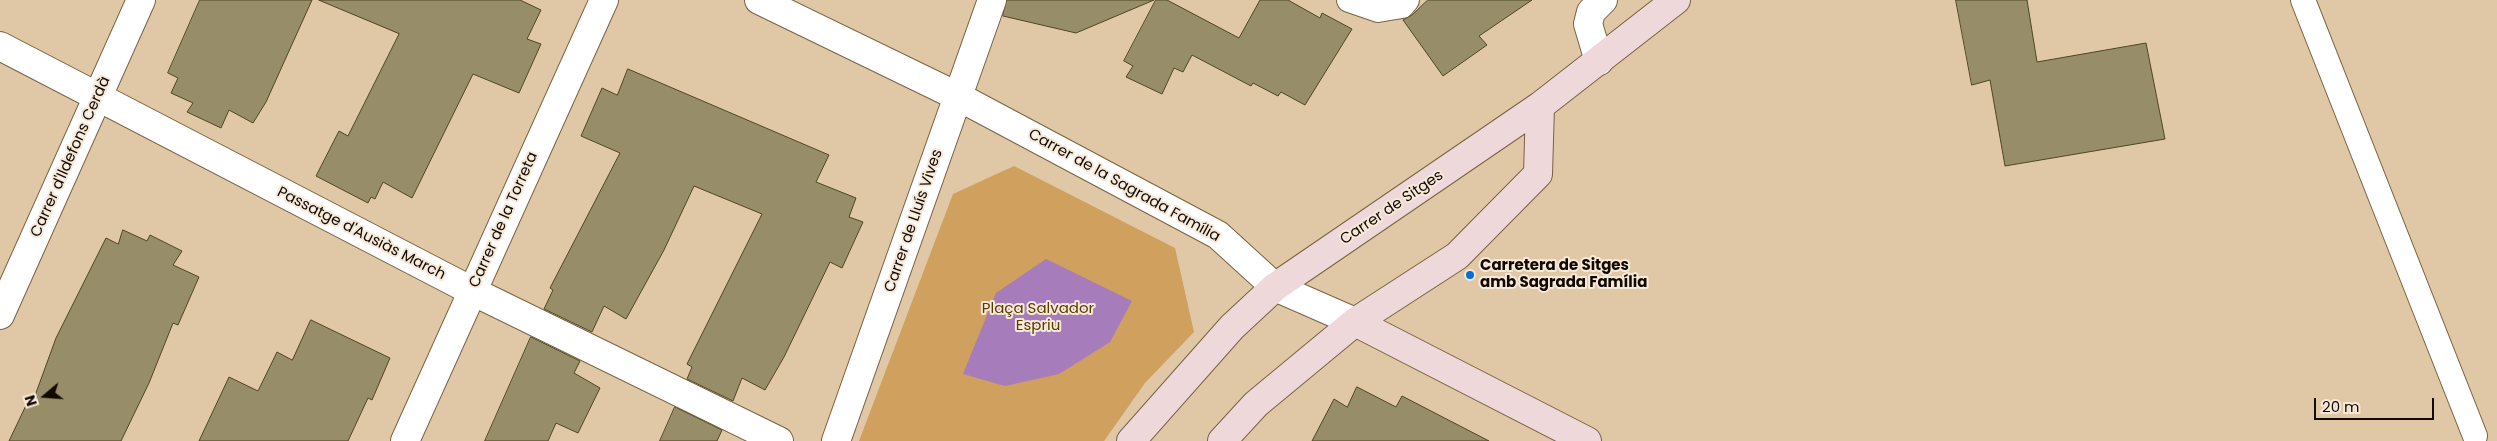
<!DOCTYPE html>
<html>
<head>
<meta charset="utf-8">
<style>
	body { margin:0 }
	#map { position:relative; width:2497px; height:441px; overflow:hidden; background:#e0c7a5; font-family:Poppins,sans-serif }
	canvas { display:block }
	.north { position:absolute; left:20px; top:371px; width:50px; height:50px; -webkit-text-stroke:4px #f6e9d9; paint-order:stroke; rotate:252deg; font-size:14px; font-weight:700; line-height:20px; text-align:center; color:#120901 }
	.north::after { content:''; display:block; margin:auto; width:18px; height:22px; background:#120901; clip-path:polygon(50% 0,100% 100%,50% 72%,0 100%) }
	.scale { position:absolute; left:2314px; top:398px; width:120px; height:22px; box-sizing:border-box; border:2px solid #120901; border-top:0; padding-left:6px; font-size:15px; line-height:18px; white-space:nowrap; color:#120901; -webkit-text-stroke:4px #f6e9d9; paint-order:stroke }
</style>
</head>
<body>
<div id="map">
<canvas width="2497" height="441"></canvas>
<div class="north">N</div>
<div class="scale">20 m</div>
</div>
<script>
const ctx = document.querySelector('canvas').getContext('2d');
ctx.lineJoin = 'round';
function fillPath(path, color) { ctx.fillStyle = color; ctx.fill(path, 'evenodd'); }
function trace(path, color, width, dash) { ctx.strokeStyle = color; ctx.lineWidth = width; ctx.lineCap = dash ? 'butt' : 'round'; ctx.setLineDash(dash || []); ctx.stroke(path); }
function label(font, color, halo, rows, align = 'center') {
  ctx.font = font + ' Poppins,sans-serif'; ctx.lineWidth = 4; ctx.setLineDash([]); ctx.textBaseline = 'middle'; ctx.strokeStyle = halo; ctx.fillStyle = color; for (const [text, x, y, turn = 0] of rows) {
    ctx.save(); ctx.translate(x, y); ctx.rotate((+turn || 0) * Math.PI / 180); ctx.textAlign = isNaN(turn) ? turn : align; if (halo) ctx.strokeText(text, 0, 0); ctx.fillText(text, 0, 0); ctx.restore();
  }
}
const green = new Path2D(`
	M 1014,166 L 1175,248 L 1194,332 L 1145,383 L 1104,441 L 859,441 L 953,194 Z`);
const water = new Path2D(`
	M 1046,259 L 1132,301 L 1110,342 L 1059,374 L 1005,386 L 963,374 L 996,293 Z`);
const building = new Path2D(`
	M 200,0 L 312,0 L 266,102 L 253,123 L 229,110 L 221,128 L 187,112 L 193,103 L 171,93 L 178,78 L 168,73 Z
	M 319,0 L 520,0 L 541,10 L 527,39 L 541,44 L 519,93 L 473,74 L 412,198 L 383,182 L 375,199 L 371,197 L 368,203 L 316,176 L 339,131 L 348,136 L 399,34 Z
	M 1007,0 L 1154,0 L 1076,33 L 1003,16 Z
	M 1156,0 L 1167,0 L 1239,38 L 1260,0 L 1288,0 L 1320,18 L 1322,13 L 1352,29 L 1305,105 L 1281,92 L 1278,96 L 1253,83 L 1251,86 L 1192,55 L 1183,72 L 1174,68 L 1162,94 L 1126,77 L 1133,66 L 1124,61 Z
	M 1428,0 L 1532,0 L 1479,36 L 1487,45 L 1443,76 L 1403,20 L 1412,15 Z
	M 1956,0 L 2027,0 L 2037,62 L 2146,43 L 2165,139 L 2005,166 L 1990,80 L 1972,85 Z
	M 628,69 L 829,155 L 816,182 L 856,198 L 849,217 L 863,222 L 842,268 L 830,262 L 784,357 L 765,390 L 742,378 L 733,401 L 687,379 L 692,367 L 687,364 L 762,214 L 694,186 L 664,250 L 626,319 L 604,306 L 592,332 L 544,309 L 553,290 L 550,288 L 620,153 L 581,136 L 602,88 L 617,95 Z
	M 123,230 L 147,241 L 150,235 L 182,251 L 173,265 L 199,277 L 178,325 L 173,323 L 149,383 L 121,441 L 9,441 L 29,399 L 33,401 L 56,338 L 106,238 L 118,244 Z
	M 311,320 L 390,358 L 372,400 L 368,398 L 348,441 L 199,441 L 229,377 L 258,391 L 277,352 L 292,360 Z
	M 531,337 L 580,361 L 574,373 L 600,388 L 578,433 L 556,423 L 548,441 L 485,441 Z
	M 1357,387 L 1396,407 L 1402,396 L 1489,441 L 1312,441 L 1334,399 L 1347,407 Z
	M 675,407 L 722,430 L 717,441 L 660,441 Z`);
const lane = new Path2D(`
	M 1349,0 L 1378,10 L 1402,6 L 1407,0
	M 2303,0 L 2475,436`);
const street = new Path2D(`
	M 759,0 L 957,96 L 1218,235 L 1275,287 L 1355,322
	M 0,46 L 472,291 L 779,441
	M 1599,61 L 1588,24 L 1591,12 L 1603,0
	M 0,315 L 141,0
	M 405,441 L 604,0
	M 836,441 L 992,0`);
const secondary = new Path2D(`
	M 1355,322 L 1587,441
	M 1131,441 L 1232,327 L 1275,287 L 1540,106 L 1676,0
	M 1222,441 L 1256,404 L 1355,322 L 1457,256 L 1538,174 L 1540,106`);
const markers = [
	[1470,275,5,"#006fd6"]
];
const streetNames = [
	["Carrer d'Ildefons Cerdà",71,157,-66],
	["Carrer de la Sagrada Família",1124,186,29],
	["Carrer de Sitges",1392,208,-34],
	["Carrer de la Torreta",504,220,-66],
	["Carrer de Lluís Vives",914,221,-71],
	["Passatge d'Ausiàs March",361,234,27]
];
const poiNames = [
	["Carretera de Sitges",1480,266],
	["amb Sagrada Família",1480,283]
];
const parkNames = [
	["Plaça Salvador",1038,309],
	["Espriu",1038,326]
];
fillPath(green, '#cfa05e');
fillPath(water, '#a77cbb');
fillPath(building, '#978d68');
trace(building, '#4f4623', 1);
trace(lane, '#796344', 26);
trace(street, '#796344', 30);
trace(secondary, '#796344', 30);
trace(lane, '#fff', 24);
trace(street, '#fff', 28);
trace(secondary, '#efd8da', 28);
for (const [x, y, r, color] of markers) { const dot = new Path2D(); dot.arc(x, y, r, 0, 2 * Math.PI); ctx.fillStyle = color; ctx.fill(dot); trace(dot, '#f6e9d9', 2); }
label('15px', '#120901', '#f6e9d9', streetNames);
label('bold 15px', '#120901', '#f6e9d9', poiNames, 'left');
label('15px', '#5a3a00', '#f6e9d9', parkNames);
</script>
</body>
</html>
